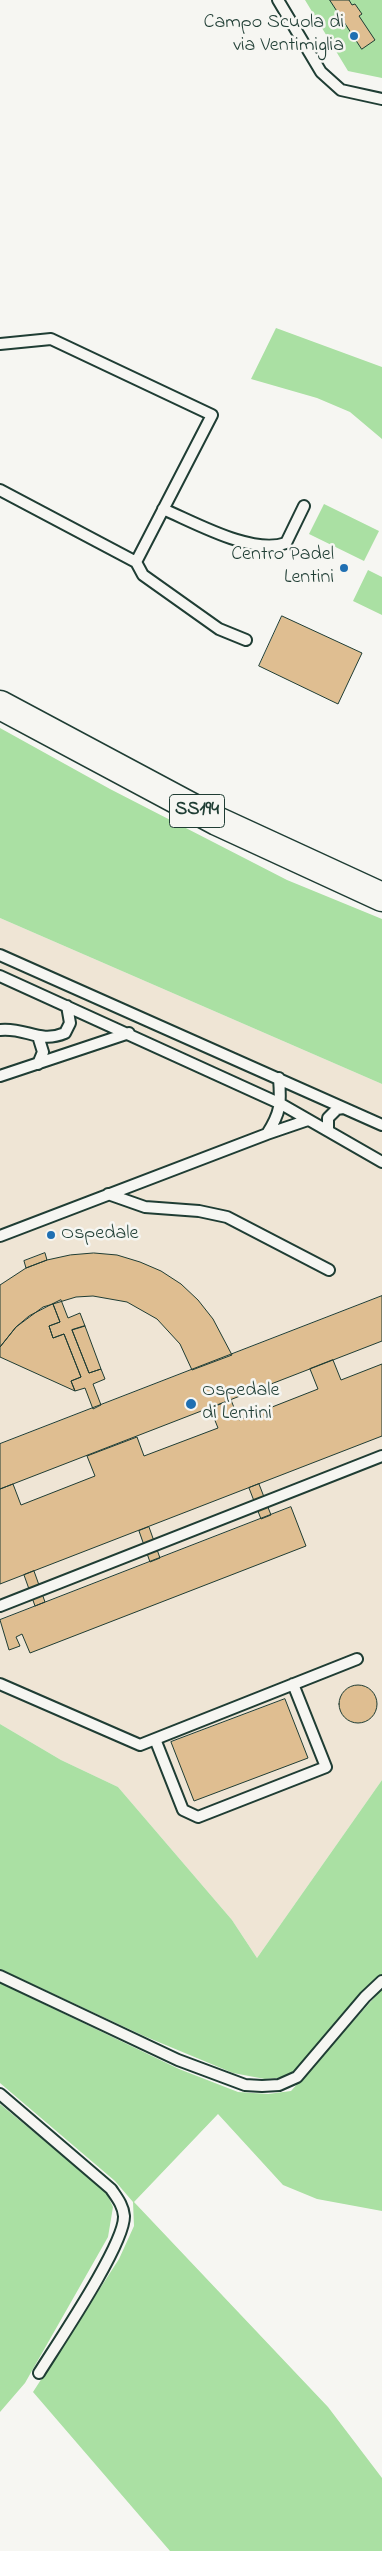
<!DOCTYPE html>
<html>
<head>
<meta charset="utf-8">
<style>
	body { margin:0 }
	canvas { display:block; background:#f6f6f2 }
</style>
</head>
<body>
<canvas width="382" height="2551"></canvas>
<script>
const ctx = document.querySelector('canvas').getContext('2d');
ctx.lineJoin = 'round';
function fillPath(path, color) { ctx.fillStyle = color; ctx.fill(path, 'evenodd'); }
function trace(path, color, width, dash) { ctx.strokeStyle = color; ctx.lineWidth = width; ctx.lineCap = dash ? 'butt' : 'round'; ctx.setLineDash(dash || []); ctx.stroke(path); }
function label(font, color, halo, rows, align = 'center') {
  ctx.font = font + ' "Indie Flower",sans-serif'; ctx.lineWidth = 5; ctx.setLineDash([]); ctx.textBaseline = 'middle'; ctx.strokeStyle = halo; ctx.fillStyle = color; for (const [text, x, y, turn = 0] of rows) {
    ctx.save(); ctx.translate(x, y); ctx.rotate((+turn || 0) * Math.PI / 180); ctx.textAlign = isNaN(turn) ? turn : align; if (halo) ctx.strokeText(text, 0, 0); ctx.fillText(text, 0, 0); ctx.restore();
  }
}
const built = new Path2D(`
	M 0,918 L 382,1084 L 382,1780 L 257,1958 L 232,1920 L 118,1787 L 61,1760 L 0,1724 Z`);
const green = new Path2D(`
	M 305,0 L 382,0 L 382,78 L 348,71 Z
	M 276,328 L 382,367 L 382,439 L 350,412 L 317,398 L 251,379 Z
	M 324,504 L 379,531 L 364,561 L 309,534 Z
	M 368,570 L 382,577 L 382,615 L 353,601 Z
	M 0,728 L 110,789 L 287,880 L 382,919 L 382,1084 L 0,918 Z
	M 0,1724 L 61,1760 L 118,1787 L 232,1920 L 257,1958 L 382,1780 L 382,1974 L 362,1993 L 289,2077 L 265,2079 L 233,2073 L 144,2036 L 0,1969 Z
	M 0,1983 L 179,2069 L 238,2092 L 268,2094 L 291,2091 L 382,1989 L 382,2211 L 317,2199 L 283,2185 L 218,2114 L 134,2202 L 328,2407 L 382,2478 L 382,2551 L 170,2551 L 33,2392 L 119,2259 L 134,2226 L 133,2202 L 115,2181 L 0,2083 Z
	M 0,2104 L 106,2192 L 113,2207 L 108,2237 L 25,2383 L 0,2412 Z`);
const building = new Path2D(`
	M 330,0 L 349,0 L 352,5 L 355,4 L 362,14 L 359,16 L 375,40 L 362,49 Z
	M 282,616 L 362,653 L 338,704 L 259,666 Z
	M 45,1253 L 47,1260 L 26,1268 L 24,1261 Z
	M 94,1253 L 117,1255 L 140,1262 L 161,1271 L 181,1284 L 198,1300 L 213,1319 L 232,1355 L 192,1370 L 180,1344 L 157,1319 L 127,1302 L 93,1296 L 76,1297 L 43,1307 L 16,1327 L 0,1347 L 0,1285 L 26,1268 L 47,1260 L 70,1255 Z
	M 382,1296 L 382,1341 L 0,1489 L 0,1444 Z
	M 61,1300 L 68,1318 L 80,1313 L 85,1326 L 72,1330 L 89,1373 L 101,1369 L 105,1379 L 93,1384 L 101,1405 L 93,1409 L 85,1388 L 75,1391 L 71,1381 L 81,1377 L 64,1334 L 53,1338 L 49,1326 L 60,1322 L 53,1304 Z
	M 53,1304 L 60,1322 L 49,1326 L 53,1338 L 64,1334 L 81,1377 L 71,1381 L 75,1391 L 0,1357 L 0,1347 L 16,1327 L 29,1316 Z
	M 85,1326 L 101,1369 L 89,1373 L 72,1330 Z
	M 333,1360 L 341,1380 L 382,1364 L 382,1436 L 0,1584 L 0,1489 L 13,1484 L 21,1505 L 95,1476 L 87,1456 L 137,1437 L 144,1456 L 218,1428 L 210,1408 L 231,1400 L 239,1420 L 318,1389 L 310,1369 Z
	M 259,1484 L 271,1515 L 261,1519 L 249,1488 Z
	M 291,1507 L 306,1546 L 30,1653 L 22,1634 L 16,1637 L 20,1646 L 9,1650 L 0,1620 Z
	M 149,1527 L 160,1558 L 150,1562 L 139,1531 Z
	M 34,1571 L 45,1602 L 35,1606 L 24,1575 Z
	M339 1704a19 19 0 1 1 38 0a19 19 0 1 1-38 0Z
	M 285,1699 L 308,1758 L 194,1801 L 171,1742 Z`);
const service = new Path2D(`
	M 278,0 L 321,72 L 341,90 L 382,99
	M 0,344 L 51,339 L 212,415 L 136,562 L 0,490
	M 163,509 C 196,523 252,555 286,543 L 304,506
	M 136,562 L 143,575 L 219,629 L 246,640
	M 0,955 L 382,1125
	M 0,976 L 281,1104 L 382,1162
	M 0,1030 C 26,1027 39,1044 65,1033 L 70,1023 L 67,1006
	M 38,1064 L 43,1052 L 38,1036
	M 0,1076 L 129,1033
	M 328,1131 L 328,1118 L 337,1109 L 343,1108
	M 267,1134 L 308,1120
	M 108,1194 L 145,1207 L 199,1211 L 227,1217 L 329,1270
	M 0,1236 L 267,1134 C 281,1112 281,1104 279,1078
	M 0,1606 L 382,1456
	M 0,1684 L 140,1745 L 357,1659
	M 155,1739 L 183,1810 L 198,1817 L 326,1767 L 293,1684
	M 0,1976 L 178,2060 L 245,2085 L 262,2086 L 279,2085 L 297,2077 L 365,1997 L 382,1981
	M 0,2094 L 111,2189 C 117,2198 123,2205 124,2216 C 125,2244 57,2344 39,2373`);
const primary = new Path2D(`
	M 0,705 L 217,821 L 382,897`);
const markers = [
	[354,36,5,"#1f6fb2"],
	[344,568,5,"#1f6fb2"],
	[51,1235,5,"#1f6fb2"],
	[191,1404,6,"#1f6fb2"]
];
const shields = [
	[197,811,55]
];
const shieldNames = [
	["SS194",197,811]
];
const poiNames = [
	["Campo Scuola di",344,24],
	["via Ventimiglia",344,47],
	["Centro Padel",334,556],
	["Lentini",334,579],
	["Ospedale",61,1235,"left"],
	["Ospedale",202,1392,"left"],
	["di Lentini",202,1415,"left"]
];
fillPath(built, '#efe5d5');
fillPath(green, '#aae0a3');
fillPath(building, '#dfbe91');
trace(building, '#1f3d34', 1);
trace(service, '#1f3d34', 14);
trace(primary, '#1f3d34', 31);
trace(service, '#f6f6f2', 10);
trace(primary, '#f6f6f2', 28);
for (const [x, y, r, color] of markers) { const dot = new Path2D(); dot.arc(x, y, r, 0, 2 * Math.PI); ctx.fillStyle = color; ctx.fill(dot); trace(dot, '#f6f6f2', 2); }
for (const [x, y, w] of shields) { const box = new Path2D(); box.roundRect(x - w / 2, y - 16.5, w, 33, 4); ctx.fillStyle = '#f6f6f2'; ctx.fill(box); trace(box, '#1f3d34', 1); }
label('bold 19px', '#1f3d34', null, shieldNames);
label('20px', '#1f3d34', '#f6f6f2', poiNames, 'right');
</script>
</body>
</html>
